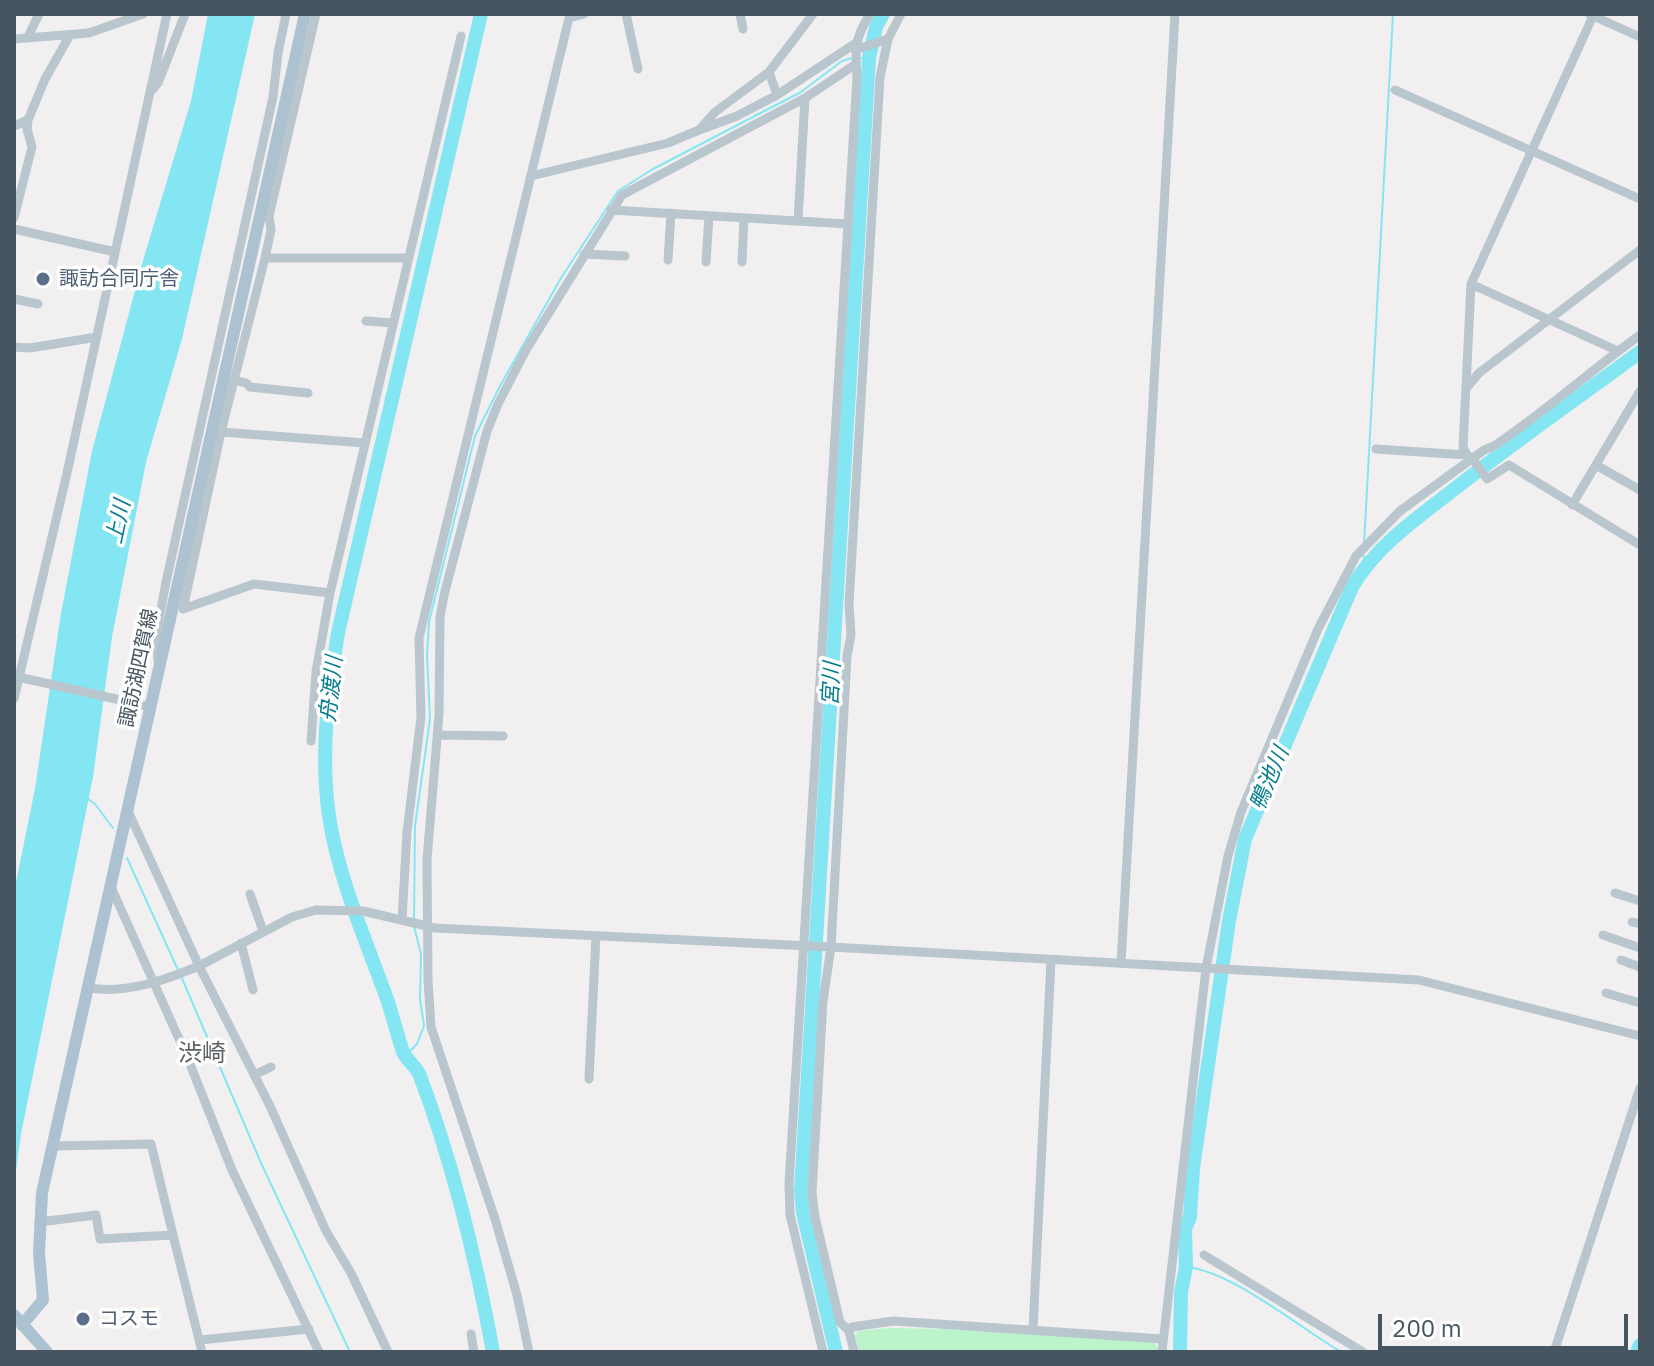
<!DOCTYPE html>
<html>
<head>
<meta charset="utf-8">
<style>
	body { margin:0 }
	#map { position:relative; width:1654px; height:1366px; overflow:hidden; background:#f2eff0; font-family:"IBM Plex Sans",sans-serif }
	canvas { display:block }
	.frame { position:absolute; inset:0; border:16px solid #46555f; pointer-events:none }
	.scale { position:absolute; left:1378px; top:1314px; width:250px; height:36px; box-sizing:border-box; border:4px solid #46555f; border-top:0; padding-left:10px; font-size:24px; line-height:28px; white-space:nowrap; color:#46555f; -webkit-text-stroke:6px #fff; paint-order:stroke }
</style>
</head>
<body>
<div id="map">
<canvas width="1654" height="1366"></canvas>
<div class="frame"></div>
<div class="scale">200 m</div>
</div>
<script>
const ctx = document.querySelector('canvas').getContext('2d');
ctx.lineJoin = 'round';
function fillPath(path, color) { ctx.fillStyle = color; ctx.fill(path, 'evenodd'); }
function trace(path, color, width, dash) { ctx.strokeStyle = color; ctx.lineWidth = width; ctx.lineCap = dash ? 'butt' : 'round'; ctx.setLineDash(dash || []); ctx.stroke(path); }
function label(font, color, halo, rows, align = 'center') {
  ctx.font = font + ' "IBM Plex Sans","Noto Sans JP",sans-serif'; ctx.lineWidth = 7; ctx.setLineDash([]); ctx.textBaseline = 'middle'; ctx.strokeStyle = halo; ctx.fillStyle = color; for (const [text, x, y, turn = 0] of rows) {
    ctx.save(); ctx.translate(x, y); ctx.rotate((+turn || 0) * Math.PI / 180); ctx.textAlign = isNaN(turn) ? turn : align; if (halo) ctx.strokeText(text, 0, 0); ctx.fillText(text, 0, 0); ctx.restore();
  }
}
const green = new Path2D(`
	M 888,1328 L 948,1329 L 1155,1342 L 1159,1352 L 859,1352 L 855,1335 L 858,1331 Z`);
const water = new Path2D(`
	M 208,14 L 255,14 L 182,339 L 146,462 L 112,637 L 93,777 L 21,1134 L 14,1186 L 14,892 L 35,789 L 61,613 L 92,451 L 144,257 L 191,101 Z`);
const stream = new Path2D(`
	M 859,58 L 869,58
	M 1364,544 L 1393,14
	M 1363,554 L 1366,564
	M 88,799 L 95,804 L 113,828
	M 127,858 L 178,970
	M 414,920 L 415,826 L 430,719 L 427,655 L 429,622 L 475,436 L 500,386 L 561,278 L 618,191 L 653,169 L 801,92 L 842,61 L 852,58
	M 181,976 L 261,1163 L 350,1352
	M 405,1056 L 417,1044 L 424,1026 L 420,999 L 421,954 L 414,926
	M 1186,1267 C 1232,1271 1300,1328 1341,1352`);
const river = new Path2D(`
	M 481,14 L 338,633 C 327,701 318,769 333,838 C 345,894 368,946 387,999 C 393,1017 397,1034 403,1052 C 407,1061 417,1067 420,1076 C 454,1166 476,1259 493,1352
	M 836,1352 L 803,1213 L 801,1190 L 869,58 L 876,27 L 883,14
	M 1180,1352 L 1181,1292 L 1186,1267 L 1185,1229 L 1190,1217 L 1193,1168 L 1229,921 L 1245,839 L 1352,587 C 1376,547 1412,522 1448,494 C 1510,445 1576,399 1640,352
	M 1637,1352 L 1640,1345`);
const minor = new Path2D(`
	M 316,14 L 269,216 L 271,230 L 265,258 L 221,432 L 183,609 L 254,584 L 330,593
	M 626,14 L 638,69
	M 740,14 L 743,29
	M 1589,14 L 1640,37
	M 569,18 L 584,14
	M 28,37 L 39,14
	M 14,39 L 89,33 L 143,14
	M 855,50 L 888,39
	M 769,72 L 777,95
	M 1395,90 L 1640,199
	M 151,91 L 158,83 L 185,14
	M 14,126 L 28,120 L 45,79 L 70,35
	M 702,129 L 737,116 L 777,95 L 856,43
	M 531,176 L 668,143 L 699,130 L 715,112 L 769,72 L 813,14
	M 611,210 L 848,224
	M 14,218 L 32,147 L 27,129 L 28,120
	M 798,221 L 805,98
	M 14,229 L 115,252
	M 584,254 L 625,256
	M 265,258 L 409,258
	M 668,260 L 671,213
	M 706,262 L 709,216
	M 742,262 L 744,218
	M 1471,284 L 1618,351
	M 14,299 L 38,304
	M 366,321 L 393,323
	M 14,347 L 30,348 L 97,337
	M 234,380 L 246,383 L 250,387 L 308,393
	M 1468,386 L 1479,373 L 1640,250
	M 221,432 L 365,443
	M 1376,449 L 1467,455 L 1472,458 L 1487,479 L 1509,465 L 1640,545
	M 1467,455 L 1463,447 L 1471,284 L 1593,16
	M 1596,465 L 1640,490
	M 1572,505 L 1640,391
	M 158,660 L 156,636 L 166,582 L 273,97 L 278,53 L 286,14
	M 14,676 L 151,707
	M 14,699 L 67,473 L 167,14
	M 437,735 L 503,736
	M 311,741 L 316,672 L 330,593 L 461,36
	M 128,811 L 199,966 L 292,917 L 316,910 L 363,911 L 435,928 L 831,947 L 1419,980 L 1640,1036
	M 111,887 L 188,1059 L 232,1170 L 319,1352
	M 1615,893 L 1640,901
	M 250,894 L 263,931
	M 402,920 L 407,832 L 421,717 L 419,638 L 570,14
	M 1632,922 L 1640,924
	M 1603,935 L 1640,948
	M 241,943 L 253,990
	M 1621,960 L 1640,967
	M 1121,963 L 1175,14
	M 89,988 C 127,994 165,980 199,966 L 270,1106 L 326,1231 L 351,1273 L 388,1352
	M 1606,993 L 1640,1003
	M 254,1075 L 271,1067
	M 589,1079 L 596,936
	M 39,1222 L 96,1215 L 100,1239 L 173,1235 L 151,1144 L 54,1146
	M 173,1235 L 202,1352
	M 1204,1255 L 1363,1352
	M 1033,1329 L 1051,960
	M 849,1331 L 840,1322 L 815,1217 L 812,1193 L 823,1001 L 831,947 L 847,656 L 851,635 L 849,604 L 880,77 L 888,39 L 901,14
	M 471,1334 L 474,1352
	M 200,1340 L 309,1329
	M 529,1352 L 517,1295 L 495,1219 L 431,1027 L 428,980 L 427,860 L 439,714 L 440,617 L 444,595 L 487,431 L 498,404 L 526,350 L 622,195 L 805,98 L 856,64
	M 823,1352 L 790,1215 L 789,1184 L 857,78 C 855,50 854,39 870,14
	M 854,1352 L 849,1331 L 852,1327 L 893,1321 L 1163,1339
	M 1162,1352 L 1206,968 L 1228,856 L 1241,812 L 1318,629 L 1356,556 L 1400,511 L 1484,450 L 1494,446 C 1545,412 1590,371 1640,335
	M 1554,1352 L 1640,1088`);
const major = new Path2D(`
	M 14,1315 L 47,1352
	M 22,1325 L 43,1300 L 39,1253 L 42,1193 L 305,14`);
const markers = [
	[43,279,8,"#5c6f8a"],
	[83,1319,8,"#5c6f8a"]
];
const serviceNames = [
	["諏訪合同庁舎",59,279],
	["コスモ",99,1319]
];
const streetNames = [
	["諏訪湖四賀線",139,668,-78]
];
const waterNames = [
	["上川",119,522,-78],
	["宮川",832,684,-87],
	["舟渡川",332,689,-84],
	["鴨池川",1270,779,-67]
];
const quarterNames = [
	["渋崎",202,1054]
];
fillPath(green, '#bbf3cb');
fillPath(water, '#85e6f3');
trace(stream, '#85e6f3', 2);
trace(river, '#85e6f3', 14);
trace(minor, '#bac6ce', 9);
trace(major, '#adc2d1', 12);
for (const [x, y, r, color] of markers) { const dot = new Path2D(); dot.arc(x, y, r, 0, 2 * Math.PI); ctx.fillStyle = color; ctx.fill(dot); trace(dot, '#fff', 3); }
label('20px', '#4e5e75', '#fff', serviceNames, 'left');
label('20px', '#46555f', '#fff', streetNames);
label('italic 22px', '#057e8e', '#fff', waterNames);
label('24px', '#5c6165', '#fff', quarterNames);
</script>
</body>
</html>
